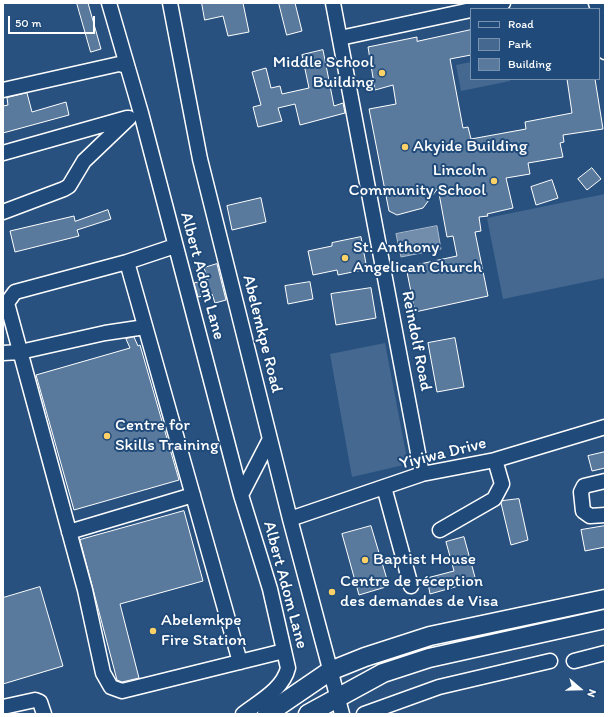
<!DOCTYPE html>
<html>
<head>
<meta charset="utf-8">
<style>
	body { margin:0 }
	#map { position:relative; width:608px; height:717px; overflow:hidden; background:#28517f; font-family:Itim,sans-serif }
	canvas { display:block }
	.frame { position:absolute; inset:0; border:4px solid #fff; pointer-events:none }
	.legend { position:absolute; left:470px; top:8px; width:130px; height:72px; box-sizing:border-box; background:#1f4a7a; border:1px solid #7992af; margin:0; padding:5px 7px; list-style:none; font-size:12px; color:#fff }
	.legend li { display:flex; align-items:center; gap:8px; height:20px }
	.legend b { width:20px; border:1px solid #7992af }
	.north { position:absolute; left:560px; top:669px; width:40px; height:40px; -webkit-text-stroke:3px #1f4a7a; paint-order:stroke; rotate:110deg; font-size:11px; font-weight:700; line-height:16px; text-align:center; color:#fff }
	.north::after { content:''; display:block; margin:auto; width:14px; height:18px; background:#fff; clip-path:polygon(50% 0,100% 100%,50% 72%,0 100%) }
	.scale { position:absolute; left:8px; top:16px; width:87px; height:18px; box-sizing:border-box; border:2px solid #fff; border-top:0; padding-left:5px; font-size:12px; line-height:14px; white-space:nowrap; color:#fff; -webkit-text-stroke:3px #1f4a7a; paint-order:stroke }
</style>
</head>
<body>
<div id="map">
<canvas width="608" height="717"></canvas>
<div class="frame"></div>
<ul class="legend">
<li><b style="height:5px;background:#1f4a7a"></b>Road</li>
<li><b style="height:11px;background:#446890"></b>Park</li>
<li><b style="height:11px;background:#5a7a9d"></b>Building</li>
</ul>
<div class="north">N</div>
<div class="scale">50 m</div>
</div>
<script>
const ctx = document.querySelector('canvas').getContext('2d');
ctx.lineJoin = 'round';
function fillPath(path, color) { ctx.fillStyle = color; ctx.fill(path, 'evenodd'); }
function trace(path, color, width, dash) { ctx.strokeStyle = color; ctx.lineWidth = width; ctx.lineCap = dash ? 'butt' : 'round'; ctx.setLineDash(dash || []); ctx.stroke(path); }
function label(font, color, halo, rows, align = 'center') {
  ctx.font = font + ' Itim,sans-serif'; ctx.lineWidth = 4; ctx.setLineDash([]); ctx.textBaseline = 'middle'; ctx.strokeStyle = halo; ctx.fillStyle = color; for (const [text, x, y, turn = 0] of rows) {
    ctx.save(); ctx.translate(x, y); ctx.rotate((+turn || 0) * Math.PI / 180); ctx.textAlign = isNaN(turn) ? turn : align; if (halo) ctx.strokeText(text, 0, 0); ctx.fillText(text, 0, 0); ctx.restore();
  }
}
const green = new Path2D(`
	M 471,62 L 471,79 L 510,79 L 510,81 L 461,91 L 456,65 Z
	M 605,194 L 605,278 L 503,299 L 487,218 Z
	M 385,343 L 408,464 L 352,477 L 330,354 Z`);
const water = new Path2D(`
	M 437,226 L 441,249 L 401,257 L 396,234 Z`);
const building = new Path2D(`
	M 77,3 L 88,3 L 101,49 L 91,52 Z
	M 202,3 L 243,3 L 249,32 L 228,36 L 223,16 L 205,20 Z
	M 279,3 L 295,3 L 302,31 L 287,35 Z
	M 471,30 L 471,55 L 450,59 L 463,128 L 468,127 L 471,139 L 526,129 L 525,122 L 572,113 L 567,79 L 595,79 L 603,129 L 563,135 L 564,142 L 560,143 L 563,157 L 528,163 L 530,174 L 506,178 L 513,208 L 487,214 L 488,216 L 479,217 L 481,231 L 475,232 L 488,296 L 415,312 L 406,267 L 457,256 L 453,236 L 447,237 L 438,188 L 423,208 L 397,215 L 389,211 L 369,109 L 396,104 L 393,85 L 375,90 L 368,47 L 417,37 L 417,41 Z
	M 323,50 L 334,106 L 343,103 L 345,113 L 300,125 L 295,104 L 278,108 L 282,121 L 258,127 L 253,107 L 261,105 L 252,72 L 266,68 L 271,88 L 280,86 L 282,94 L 309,88 L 302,55 Z
	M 27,93 L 32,112 L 66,102 L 69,115 L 3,133 L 3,106 L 8,105 L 7,98 Z
	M 592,168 L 601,179 L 587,190 L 578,179 Z
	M 552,180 L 558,198 L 536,205 L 531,187 Z
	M 261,198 L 266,222 L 232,230 L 227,206 Z
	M 108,210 L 111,219 L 77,230 L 79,236 L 15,252 L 10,231 L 74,216 L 75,221 Z
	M 361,237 L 367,269 L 338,275 L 337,270 L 313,275 L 308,251 L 332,246 L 332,243 Z
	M 217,264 L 226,300 L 215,303 L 212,294 L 198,297 L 194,283 L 208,279 L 204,268 Z
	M 310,282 L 313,299 L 288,304 L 285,286 Z
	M 371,288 L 376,318 L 336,325 L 331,294 Z
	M 134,337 L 138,346 L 140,345 L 179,480 L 74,510 L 36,375 L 130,348 L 126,339 Z
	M 455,338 L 464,387 L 437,392 L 428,343 Z
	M 605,452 L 605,468 L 592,471 L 588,456 Z
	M 519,499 L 528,540 L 511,545 L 501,503 L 502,501 Z
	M 184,511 L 203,581 L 120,604 L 139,678 L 122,682 L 117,680 L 80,540 Z
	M 371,526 L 389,586 L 359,595 L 342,534 Z
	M 605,526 L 605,547 L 585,551 L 581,530 Z
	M 464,537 L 476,581 L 430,594 L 427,578 L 454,571 L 446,542 Z
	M 40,587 L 63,666 L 3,684 L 3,598 Z`);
const minor = new Path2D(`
	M 109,3 L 141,113 L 241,495
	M 170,3 L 200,159 L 290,519 L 342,714
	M 333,3 L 422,474
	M 596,3 L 598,9
	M 476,9 L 503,3
	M 599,18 L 605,52
	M 340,38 L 471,10
	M 3,90 L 119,64 L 127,66
	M 3,153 L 127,118
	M 3,212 L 64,189 L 69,186 L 84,161 L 129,118
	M 175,246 L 127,262 L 15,292 L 7,303 L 85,590 L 103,673 L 111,687 L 122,691 L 284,651
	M 127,262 L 240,662
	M 3,353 L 20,352 L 105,333 L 145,327
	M 605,481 L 584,486 L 581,492 L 583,511 L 590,516 L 605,515
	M 384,487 L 411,586
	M 290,519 L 422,474 L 495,460 L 605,427
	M 440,530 L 494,499 L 502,484 L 495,460
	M 69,532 L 193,495
	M 574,661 L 605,653
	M 3,707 L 35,700 L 40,702 L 44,714
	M 243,714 C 260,701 283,689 288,668 L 270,589 L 241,495 L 270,439
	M 364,714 L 439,687 L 550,661`);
const major = new Path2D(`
	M 267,714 L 330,671 L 365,657 L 430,636 L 605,599
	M 308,714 L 383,673 L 429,658 L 605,619`);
const markers = [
	[382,73,4,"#ffd166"],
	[405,147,4,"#ffd166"],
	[494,181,4,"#ffd166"],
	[345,258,4,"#ffd166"],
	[107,436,4,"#ffd166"],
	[365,560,4,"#ffd166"],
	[332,592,4,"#ffd166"],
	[153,631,4,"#ffd166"]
];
const poiNames = [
	["Middle School",374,63,"right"],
	["Building",374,83,"right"],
	["Akyide Building",413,147],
	["Lincoln",486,171,"right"],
	["Community School",486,191,"right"],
	["St. Anthony",353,248],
	["Angelican Church",353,268],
	["Centre for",115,426],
	["Skills Training",115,446],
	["Baptist House",373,560],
	["Centre de réception",340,582],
	["des demandes de Visa",340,602],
	["Abelemkpe",161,621],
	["Fire Station",161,641]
];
const streetNames = [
	["Albert Adom Lane",202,276,75],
	["Abelemkpe Road",262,334,76],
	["Reindolf Road",416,341,79],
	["Yiyiwa Drive",443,454,-14],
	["Albert Adom Lane",285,585,75]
];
fillPath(green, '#446890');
fillPath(water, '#718dab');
trace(water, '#aabbcd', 1);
fillPath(building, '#5a7a9d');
trace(building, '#fff', 1);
trace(minor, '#fff', 17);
trace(major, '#fff', 21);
trace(minor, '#1f4a7a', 14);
trace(major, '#1f4a7a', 18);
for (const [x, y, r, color] of markers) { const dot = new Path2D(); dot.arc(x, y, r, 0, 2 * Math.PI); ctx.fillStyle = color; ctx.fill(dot); trace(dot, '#1f4a7a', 1.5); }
label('17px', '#fff', '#1f4a7a', poiNames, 'left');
label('17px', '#fff', '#1f4a7a', streetNames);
</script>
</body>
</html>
